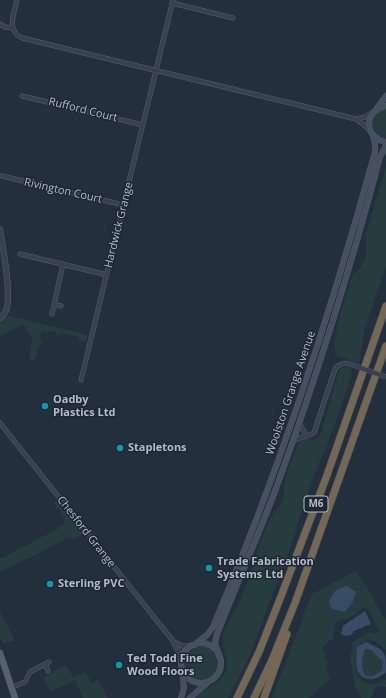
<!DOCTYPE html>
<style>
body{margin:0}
canvas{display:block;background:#242f3e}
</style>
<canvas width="386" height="698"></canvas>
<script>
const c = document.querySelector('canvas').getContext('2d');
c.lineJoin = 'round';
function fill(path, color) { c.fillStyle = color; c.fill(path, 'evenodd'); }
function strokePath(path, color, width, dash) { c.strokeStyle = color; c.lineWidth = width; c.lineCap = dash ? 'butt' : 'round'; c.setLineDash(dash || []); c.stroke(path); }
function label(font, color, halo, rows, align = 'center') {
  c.font = font + ' "Open Sans",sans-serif'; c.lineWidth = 3; c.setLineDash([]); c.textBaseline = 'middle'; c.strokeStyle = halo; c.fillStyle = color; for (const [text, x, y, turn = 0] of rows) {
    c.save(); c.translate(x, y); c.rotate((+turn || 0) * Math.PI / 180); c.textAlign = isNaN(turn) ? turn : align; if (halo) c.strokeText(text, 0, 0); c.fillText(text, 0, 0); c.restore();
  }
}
const green = new Path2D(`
 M 386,108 L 386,138 C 366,136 367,114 386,108 Z
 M 386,166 L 386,266 L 365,328 L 359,363 L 335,355 L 335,342 L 338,322 L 352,277 L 360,268 L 366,258 L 366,234 Z
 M 9,316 L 87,335 L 87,340 L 84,342 L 78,340 L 78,337 L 61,333 L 59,336 L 56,335 L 57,331 L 56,331 L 52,332 L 49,331 L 47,333 L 42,331 L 40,338 L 42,343 L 38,349 L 34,362 L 29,361 L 32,337 L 27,331 L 25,326 L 22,325 L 0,336 L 0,319 Z
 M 345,367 L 350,367 L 352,374 L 333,429 L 310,486 L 290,548 L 250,655 L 228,698 L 196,698 C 204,687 219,686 225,672 C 232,656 218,648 224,631 C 229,619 237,608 242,596 C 253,570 258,541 272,516 C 274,511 280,507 282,501 C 284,495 284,487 285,480 C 288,468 294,455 299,443 L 306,439 L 314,440 L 320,436 L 338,374 L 340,369 Z
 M 58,500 L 60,501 L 62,507 C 64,507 72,516 73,518 L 74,522 L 83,534 L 73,539 L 69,537 L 28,559 L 26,559 L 0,572 L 0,559 L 53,531 L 56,531 L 60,526 L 65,524 L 63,521 L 65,518 L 63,517 L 59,508 L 57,509 L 54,503 Z
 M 356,571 L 373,597 L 372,598 L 386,620 L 386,651 C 356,616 344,677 368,683 C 375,685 381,683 386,679 L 386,687 L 376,687 L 371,698 L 361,698 L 355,687 L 353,677 L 350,656 L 353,649 L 352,644 L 357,639 L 369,632 L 376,634 L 379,631 L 368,609 L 363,608 C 355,614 350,620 340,620 L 335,624 L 333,633 L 334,640 L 330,640 L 322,648 L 328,663 L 325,665 L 330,680 L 308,698 L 272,698 L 312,594 Z
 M 0,612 L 15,640 L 3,644 L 0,637 Z
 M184 663a17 17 0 1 1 34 0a17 17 0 1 1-34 0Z
 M 365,649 L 370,649 L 383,662 L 382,670 L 373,676 L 366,676 C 360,667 362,659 365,649 Z
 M 66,665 L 73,677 L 85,672 L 92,683 L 98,680 L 108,698 L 83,698 L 75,680 L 51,692 L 43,678 Z`);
const water = new Path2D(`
 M 347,586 L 356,592 L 352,603 L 345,612 L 332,609 L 329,602 C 333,591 337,589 347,586 Z
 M 365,611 L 371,624 L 354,631 L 351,635 L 346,636 L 341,634 L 343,626 Z
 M 366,642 C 385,651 386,650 386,672 C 378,680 362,684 357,669 C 355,663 357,654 357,647 ZM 365,649 L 370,649 L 383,662 L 382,670 L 373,676 L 366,676 C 360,668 362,658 365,649 Z`);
const minor = new Path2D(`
 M 17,0 C 14,14 6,30 22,38 L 356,119 L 369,129
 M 172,3 L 233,18
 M 0,24 L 5,27 L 12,28
 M 22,96 L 143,125
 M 356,119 L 365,117 L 374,111
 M 2,176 L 123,205
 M 20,254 L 107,275
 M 54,305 L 61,306
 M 52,314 L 63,264
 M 81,380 L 173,0
 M 0,423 L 173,641 L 178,651 L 181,661
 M 299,423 L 306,435
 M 293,441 C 301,436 308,437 314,433 L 335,369 C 339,364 344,362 350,364
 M 174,642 L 182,646 L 191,646
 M 45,664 L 48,671
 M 12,687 L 25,682 L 30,672 L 49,662`);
const tertiary = new Path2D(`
 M 0,229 C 3,249 11,290 7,308 C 6,312 4,315 0,318`);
const secondary = new Path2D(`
 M 386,106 C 363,111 363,137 386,142
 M 377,108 L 386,96
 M181 663a20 20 0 1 1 40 0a20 20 0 1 1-40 0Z
 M 194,645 L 207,635 L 213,627 C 279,472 331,313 375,152 L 375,144 L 373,135
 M 219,656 L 215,643 L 216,637 C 236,585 259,535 278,483 C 317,376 351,267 380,157 L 386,146
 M 181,698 L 184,688 L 182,671
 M 190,698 L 208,682`);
const primary = new Path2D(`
 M 0,653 L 15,698`);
const motorway = new Path2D(`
 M 237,698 L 259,652 L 280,599 L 326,478 L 386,306
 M 254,698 L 272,660 L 295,603 L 386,346
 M 264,698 L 287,634`);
const minorBridge = new Path2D(`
 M 350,364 L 386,377`);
const markers = [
 [45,406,4,"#0f9aa8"],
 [120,448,4,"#0f9aa8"],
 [209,568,4,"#0f9aa8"],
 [50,584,4,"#0f9aa8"],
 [119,665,4,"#0f9aa8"]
];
const shields = [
 [316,504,24]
];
const shieldNames = [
 ["M6",316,504]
];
const streetNames = [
 ["Rufford Court",83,110,14],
 ["Rivington Court",63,191,13],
 ["Hardwick Grange",119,225,-76],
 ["Woolston Grange Avenue",291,393,-71],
 ["Chesford Grange",86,532,52]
];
const poiNames = [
 ["Oadby",53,400],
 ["Plastics Ltd",53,413],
 ["Stapletons",128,448],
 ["Trade Fabrication",217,562],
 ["Systems Ltd",217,575],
 ["Sterling PVC",58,584],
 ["Ted Todd Fine",127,659],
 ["Wood Floors",127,672]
];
fill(green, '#263c3f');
fill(water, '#394c67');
strokePath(minor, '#565f6c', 5);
strokePath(tertiary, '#565f6c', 6);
strokePath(secondary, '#565f6c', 6);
strokePath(primary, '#414a57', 7);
strokePath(motorway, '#434c59', 8);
strokePath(minor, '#38414e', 4);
strokePath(tertiary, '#38414e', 5);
strokePath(secondary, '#465061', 5.5);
strokePath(primary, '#56606e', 6);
strokePath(motorway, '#746855', 7);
strokePath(minorBridge, '#565f6c', 5, []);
strokePath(minorBridge, '#38414e', 4);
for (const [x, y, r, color] of markers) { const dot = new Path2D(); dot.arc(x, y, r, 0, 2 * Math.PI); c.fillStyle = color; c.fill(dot); strokePath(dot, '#1d2633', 1.5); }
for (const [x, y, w] of shields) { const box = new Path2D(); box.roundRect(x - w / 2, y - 8, w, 16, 3); c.fillStyle = '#1d2633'; c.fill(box); strokePath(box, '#b4bcc9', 1); }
label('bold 10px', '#b4bcc9', null, shieldNames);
label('11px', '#b4bcc9', '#1d2633', streetNames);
label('bold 11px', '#b4bcc9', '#1d2633', poiNames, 'left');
</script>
